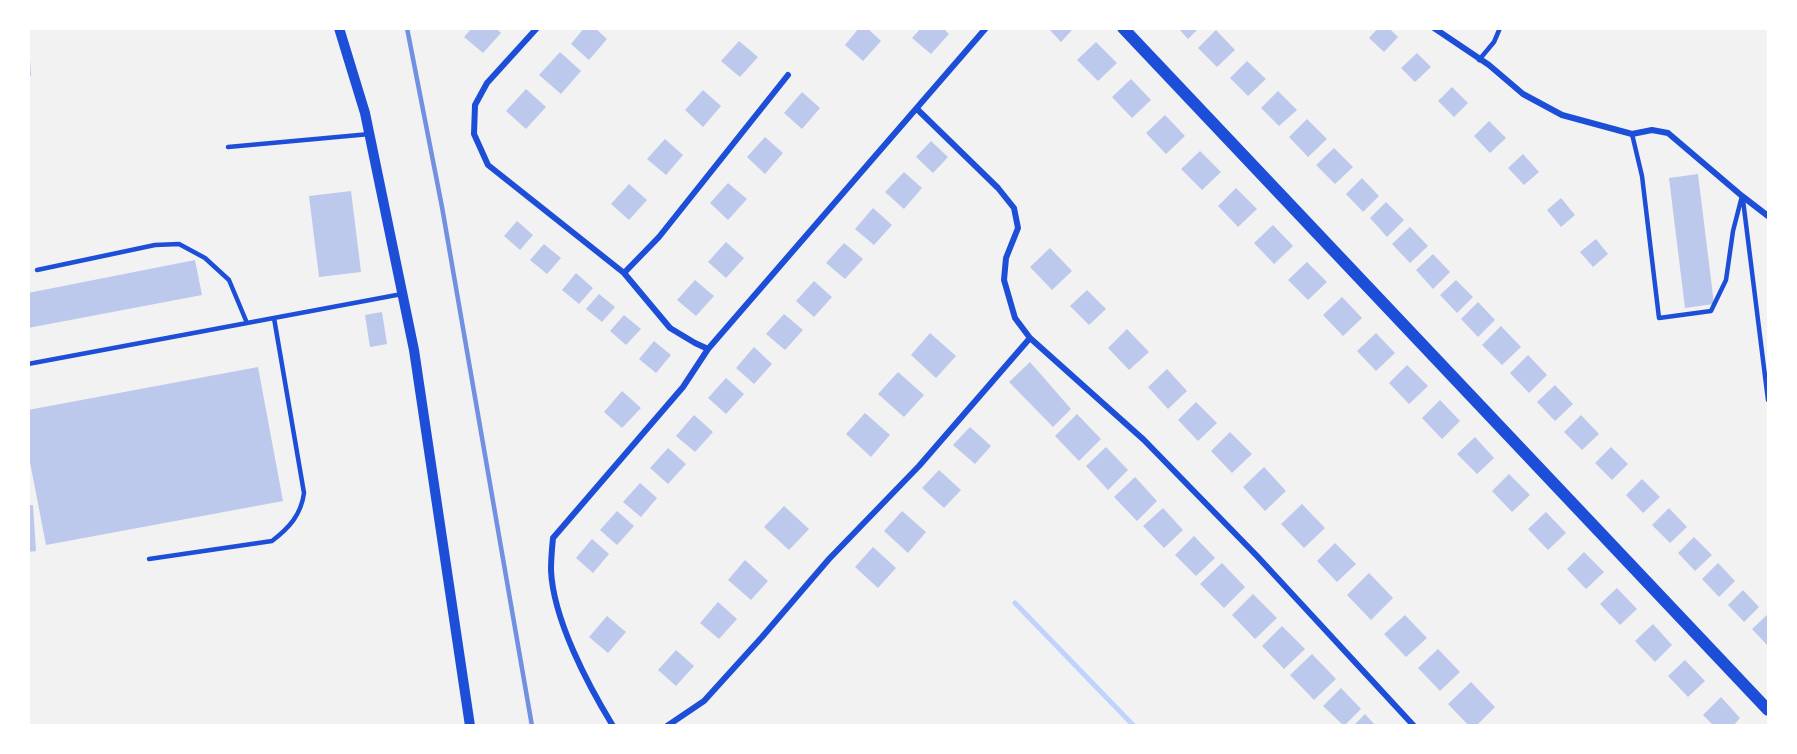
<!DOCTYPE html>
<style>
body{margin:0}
#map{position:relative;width:1797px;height:754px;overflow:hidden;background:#f2f2f2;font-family:Helvetica,sans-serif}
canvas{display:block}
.frame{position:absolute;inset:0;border:30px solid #fff;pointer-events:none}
</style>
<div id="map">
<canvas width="1797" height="754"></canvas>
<div class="frame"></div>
</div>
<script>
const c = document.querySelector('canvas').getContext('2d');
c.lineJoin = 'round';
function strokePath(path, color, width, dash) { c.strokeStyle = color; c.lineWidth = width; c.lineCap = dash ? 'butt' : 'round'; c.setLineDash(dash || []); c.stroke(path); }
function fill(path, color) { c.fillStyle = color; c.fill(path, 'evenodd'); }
const stream = new Path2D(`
 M 1015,603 L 1134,726`);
const building = new Path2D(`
 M 472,28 L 496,28 L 501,33 L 483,53 L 464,37 Z
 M 584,28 L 595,28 L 607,39 L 589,60 L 571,44 Z
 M 859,28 L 867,28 L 881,41 L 863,61 L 845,45 Z
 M 921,28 L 943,28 L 949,34 L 931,54 L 912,38 Z
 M 1048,28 L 1074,28 L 1061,42 Z
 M 1178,28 L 1199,28 L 1188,39 Z
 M 1378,28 L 1389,28 L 1398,37 L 1384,52 L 1369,38 Z
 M 1216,30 L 1235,50 L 1217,67 L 1198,48 Z
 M 739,41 L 758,57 L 740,77 L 721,61 Z
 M 1096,42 L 1117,63 L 1098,81 L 1077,60 Z
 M 560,52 L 581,71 L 561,94 L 539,75 Z
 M 1417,53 L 1431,67 L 1415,82 L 1401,68 Z
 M 28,59 L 30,59 L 31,76 L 28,76 Z
 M 1247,61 L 1266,79 L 1248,96 L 1230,78 Z
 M 1131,79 L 1151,100 L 1132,118 L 1112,97 Z
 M 1452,87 L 1468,103 L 1454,117 L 1438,101 Z
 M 526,89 L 546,107 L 526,129 L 506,111 Z
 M 703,90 L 721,106 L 703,127 L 685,110 Z
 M 1278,91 L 1297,110 L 1279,126 L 1261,108 Z
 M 802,92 L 820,108 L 802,129 L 784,113 Z
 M 1165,115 L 1185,136 L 1166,154 L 1146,133 Z
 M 1307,119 L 1327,139 L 1308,157 L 1289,137 Z
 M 1489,121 L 1506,138 L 1490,153 L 1474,136 Z
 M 765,137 L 783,153 L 765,174 L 747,157 Z
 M 665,139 L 683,155 L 666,175 L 647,159 Z
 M 931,141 L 948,157 L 933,173 L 916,157 Z
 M 1334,148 L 1353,167 L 1335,184 L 1316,165 Z
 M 1200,151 L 1221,172 L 1202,190 L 1181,169 Z
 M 1523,154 L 1539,172 L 1524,185 L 1508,168 Z
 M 904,172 L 922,188 L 904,209 L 885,192 Z
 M 1698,174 L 1714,304 L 1685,308 L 1669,178 Z
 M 1362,178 L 1379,196 L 1363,212 L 1346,194 Z
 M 728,183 L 747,199 L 728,220 L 710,203 Z
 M 629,184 L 647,200 L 629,220 L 611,204 Z
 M 1236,188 L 1257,209 L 1238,227 L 1218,206 Z
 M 351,191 L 361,272 L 319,277 L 309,196 Z
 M 1561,198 L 1575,215 L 1561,227 L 1547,210 Z
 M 1386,202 L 1404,220 L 1387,237 L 1370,218 Z
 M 873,208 L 892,225 L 874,245 L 855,229 Z
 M 517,221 L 533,235 L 520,250 L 504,236 Z
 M 1273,225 L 1293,246 L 1274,264 L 1254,243 Z
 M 1410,227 L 1428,246 L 1410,263 L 1392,244 Z
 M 1596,239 L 1608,254 L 1593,267 L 1580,252 Z
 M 726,242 L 744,258 L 726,278 L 708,262 Z
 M 844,243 L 863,259 L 845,279 L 826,263 Z
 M 544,244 L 561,258 L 547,274 L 530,260 Z
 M 1050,248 L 1072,271 L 1052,290 L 1030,267 Z
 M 1433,254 L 1450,272 L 1433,289 L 1416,270 Z
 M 195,260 L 202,295 L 28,328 L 28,293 Z
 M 1307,262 L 1327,282 L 1308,300 L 1288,280 Z
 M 576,273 L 593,288 L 579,304 L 562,290 Z
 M 695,280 L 714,296 L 696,316 L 677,300 Z
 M 1456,280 L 1473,297 L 1457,313 L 1440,295 Z
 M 814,281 L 832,297 L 814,317 L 796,301 Z
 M 1087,290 L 1106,309 L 1089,325 L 1070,306 Z
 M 599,294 L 615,307 L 602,322 L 586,309 Z
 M 1342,297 L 1362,318 L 1343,336 L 1323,315 Z
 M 1478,302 L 1495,320 L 1478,337 L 1461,319 Z
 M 382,312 L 387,344 L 370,347 L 365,315 Z
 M 784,314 L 803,330 L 785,350 L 766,334 Z
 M 624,315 L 641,329 L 626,345 L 610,331 Z
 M 1501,326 L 1521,347 L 1502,365 L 1482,345 Z
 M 1127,329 L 1149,352 L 1129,370 L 1108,348 Z
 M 930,333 L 956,356 L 936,378 L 911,355 Z
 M 1376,333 L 1395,353 L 1376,371 L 1357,351 Z
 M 654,341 L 671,355 L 656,373 L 639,359 Z
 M 754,347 L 772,364 L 754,384 L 736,368 Z
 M 1528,355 L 1547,375 L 1529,393 L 1510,373 Z
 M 1030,362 L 1071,409 L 1053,427 L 1009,382 Z
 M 1407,365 L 1428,386 L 1409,404 L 1389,383 Z
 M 258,367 L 283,501 L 46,545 L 28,452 L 28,410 Z
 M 1167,369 L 1187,391 L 1168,409 L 1148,387 Z
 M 898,372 L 924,395 L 904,417 L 878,394 Z
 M 726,378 L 744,394 L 726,414 L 708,398 Z
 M 1555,385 L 1573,404 L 1555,421 L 1537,402 Z
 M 622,391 L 641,408 L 622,428 L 604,412 Z
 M 1440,400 L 1460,421 L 1442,439 L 1422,418 Z
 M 1196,402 L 1217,423 L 1198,441 L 1178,420 Z
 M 865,413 L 890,435 L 871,457 L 846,434 Z
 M 1077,414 L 1101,439 L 1079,461 L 1055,436 Z
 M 694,415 L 713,432 L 695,452 L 676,436 Z
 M 1581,415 L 1599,434 L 1582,450 L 1564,432 Z
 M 970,427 L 991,446 L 975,464 L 953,445 Z
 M 1230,432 L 1252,454 L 1232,473 L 1211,451 Z
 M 1475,437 L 1494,458 L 1477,474 L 1457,454 Z
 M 1106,447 L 1128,470 L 1108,490 L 1086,466 Z
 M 1611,447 L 1628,464 L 1612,480 L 1595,463 Z
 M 668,448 L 686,464 L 668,484 L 650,468 Z
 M 1264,467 L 1286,491 L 1265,511 L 1243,487 Z
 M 939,470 L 961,490 L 944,508 L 922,488 Z
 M 1509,474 L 1530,495 L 1512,512 L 1492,491 Z
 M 1135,477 L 1157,501 L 1137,521 L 1114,497 Z
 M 1642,479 L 1660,497 L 1643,513 L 1626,495 Z
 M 640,483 L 657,498 L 641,517 L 623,502 Z
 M 1302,504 L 1325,528 L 1304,548 L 1281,524 Z
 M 28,505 L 33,505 L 36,551 L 28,552 Z
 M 784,506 L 809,529 L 789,550 L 764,527 Z
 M 1163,508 L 1183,530 L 1164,548 L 1143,526 Z
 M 1669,508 L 1687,527 L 1670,543 L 1652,525 Z
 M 617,511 L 634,526 L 617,545 L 600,530 Z
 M 902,511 L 926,532 L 908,553 L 884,531 Z
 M 1546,512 L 1566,533 L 1548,550 L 1528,529 Z
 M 1194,536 L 1215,558 L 1196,576 L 1175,555 Z
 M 1694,537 L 1712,555 L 1695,571 L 1678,553 Z
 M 592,539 L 609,554 L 593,573 L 576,558 Z
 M 1335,543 L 1356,564 L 1337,582 L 1317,561 Z
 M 873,547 L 896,568 L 878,588 L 855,567 Z
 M 1584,552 L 1604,572 L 1586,589 L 1567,569 Z
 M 745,560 L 768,581 L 751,600 L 728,580 Z
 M 1222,563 L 1245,587 L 1224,608 L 1200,584 Z
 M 1718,563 L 1735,581 L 1719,597 L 1702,579 Z
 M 1369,573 L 1393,598 L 1371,620 L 1347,595 Z
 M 1617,588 L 1637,609 L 1620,625 L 1600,604 Z
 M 1743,590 L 1759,607 L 1744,622 L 1728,605 Z
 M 1253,594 L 1277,618 L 1255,639 L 1232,615 Z
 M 718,602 L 737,619 L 719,639 L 700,623 Z
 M 1405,615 L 1427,638 L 1406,657 L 1384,634 Z
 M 1767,615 L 1768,617 L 1768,646 L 1752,629 Z
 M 607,616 L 626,632 L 608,653 L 589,637 Z
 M 1653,624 L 1672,645 L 1655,662 L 1635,641 Z
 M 1282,626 L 1305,649 L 1284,669 L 1262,646 Z
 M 1438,649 L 1460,672 L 1440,691 L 1418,668 Z
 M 676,650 L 694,666 L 676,686 L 658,670 Z
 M 1312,654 L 1336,679 L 1314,700 L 1290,675 Z
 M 1685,660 L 1705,681 L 1688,697 L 1668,676 Z
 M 1471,682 L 1495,707 L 1476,726 L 1469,726 L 1448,704 Z
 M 1341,688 L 1361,709 L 1344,726 L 1323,706 Z
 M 1721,697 L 1740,718 L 1733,726 L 1714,726 L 1703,715 Z
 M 1365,714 L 1376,726 L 1353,726 Z`);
const service = new Path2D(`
 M 1479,60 L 1494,42 L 1500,28
 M 1632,134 L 1642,176 L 1659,318 L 1711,311 L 1726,280 L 1733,231 L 1742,196
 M 228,147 L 370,134
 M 1743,200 L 1768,400
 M 37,270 L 155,245 L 179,244 L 205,258 L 229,280 L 247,323
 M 28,364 L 402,294
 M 149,559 L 272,541 C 289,528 301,515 304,493 L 274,318`);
const minor = new Path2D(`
 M 537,28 L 487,83 L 475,105 L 474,134 L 488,165 L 624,273 L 670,328 L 695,343 L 708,349
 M 1434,28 L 1489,65 L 1523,94 L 1562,115 L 1632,134 L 1652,130 L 1668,133 L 1742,196 L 1768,216
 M 917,109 L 998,188 L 1014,208 L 1018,228 L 1006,258 L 1004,280 L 1015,318 L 1030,338 L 1144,440 L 1257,556 L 1414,726
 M 624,273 L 659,237 L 788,75
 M 613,726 C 588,685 553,619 551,570 C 551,560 552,548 553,538 L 683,387 L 708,349 L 986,28
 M 667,726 L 704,701 L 762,637 L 829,559 L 919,466 L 1030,338`);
const tertiary = new Path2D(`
 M 339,28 L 365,113 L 414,350 L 470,726`);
const secondary = new Path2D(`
 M 1123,28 L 1768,710`);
const rail = new Path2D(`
 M 407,28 L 442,207 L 532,726`);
strokePath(stream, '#bfd3fe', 5);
fill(building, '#bdc9ec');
strokePath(service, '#1d4ed8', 4.5);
strokePath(minor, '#1d4ed8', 6);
strokePath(tertiary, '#1d4ed8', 10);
strokePath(secondary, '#1d4ed8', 12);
strokePath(rail, '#7290e2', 4.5);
</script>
